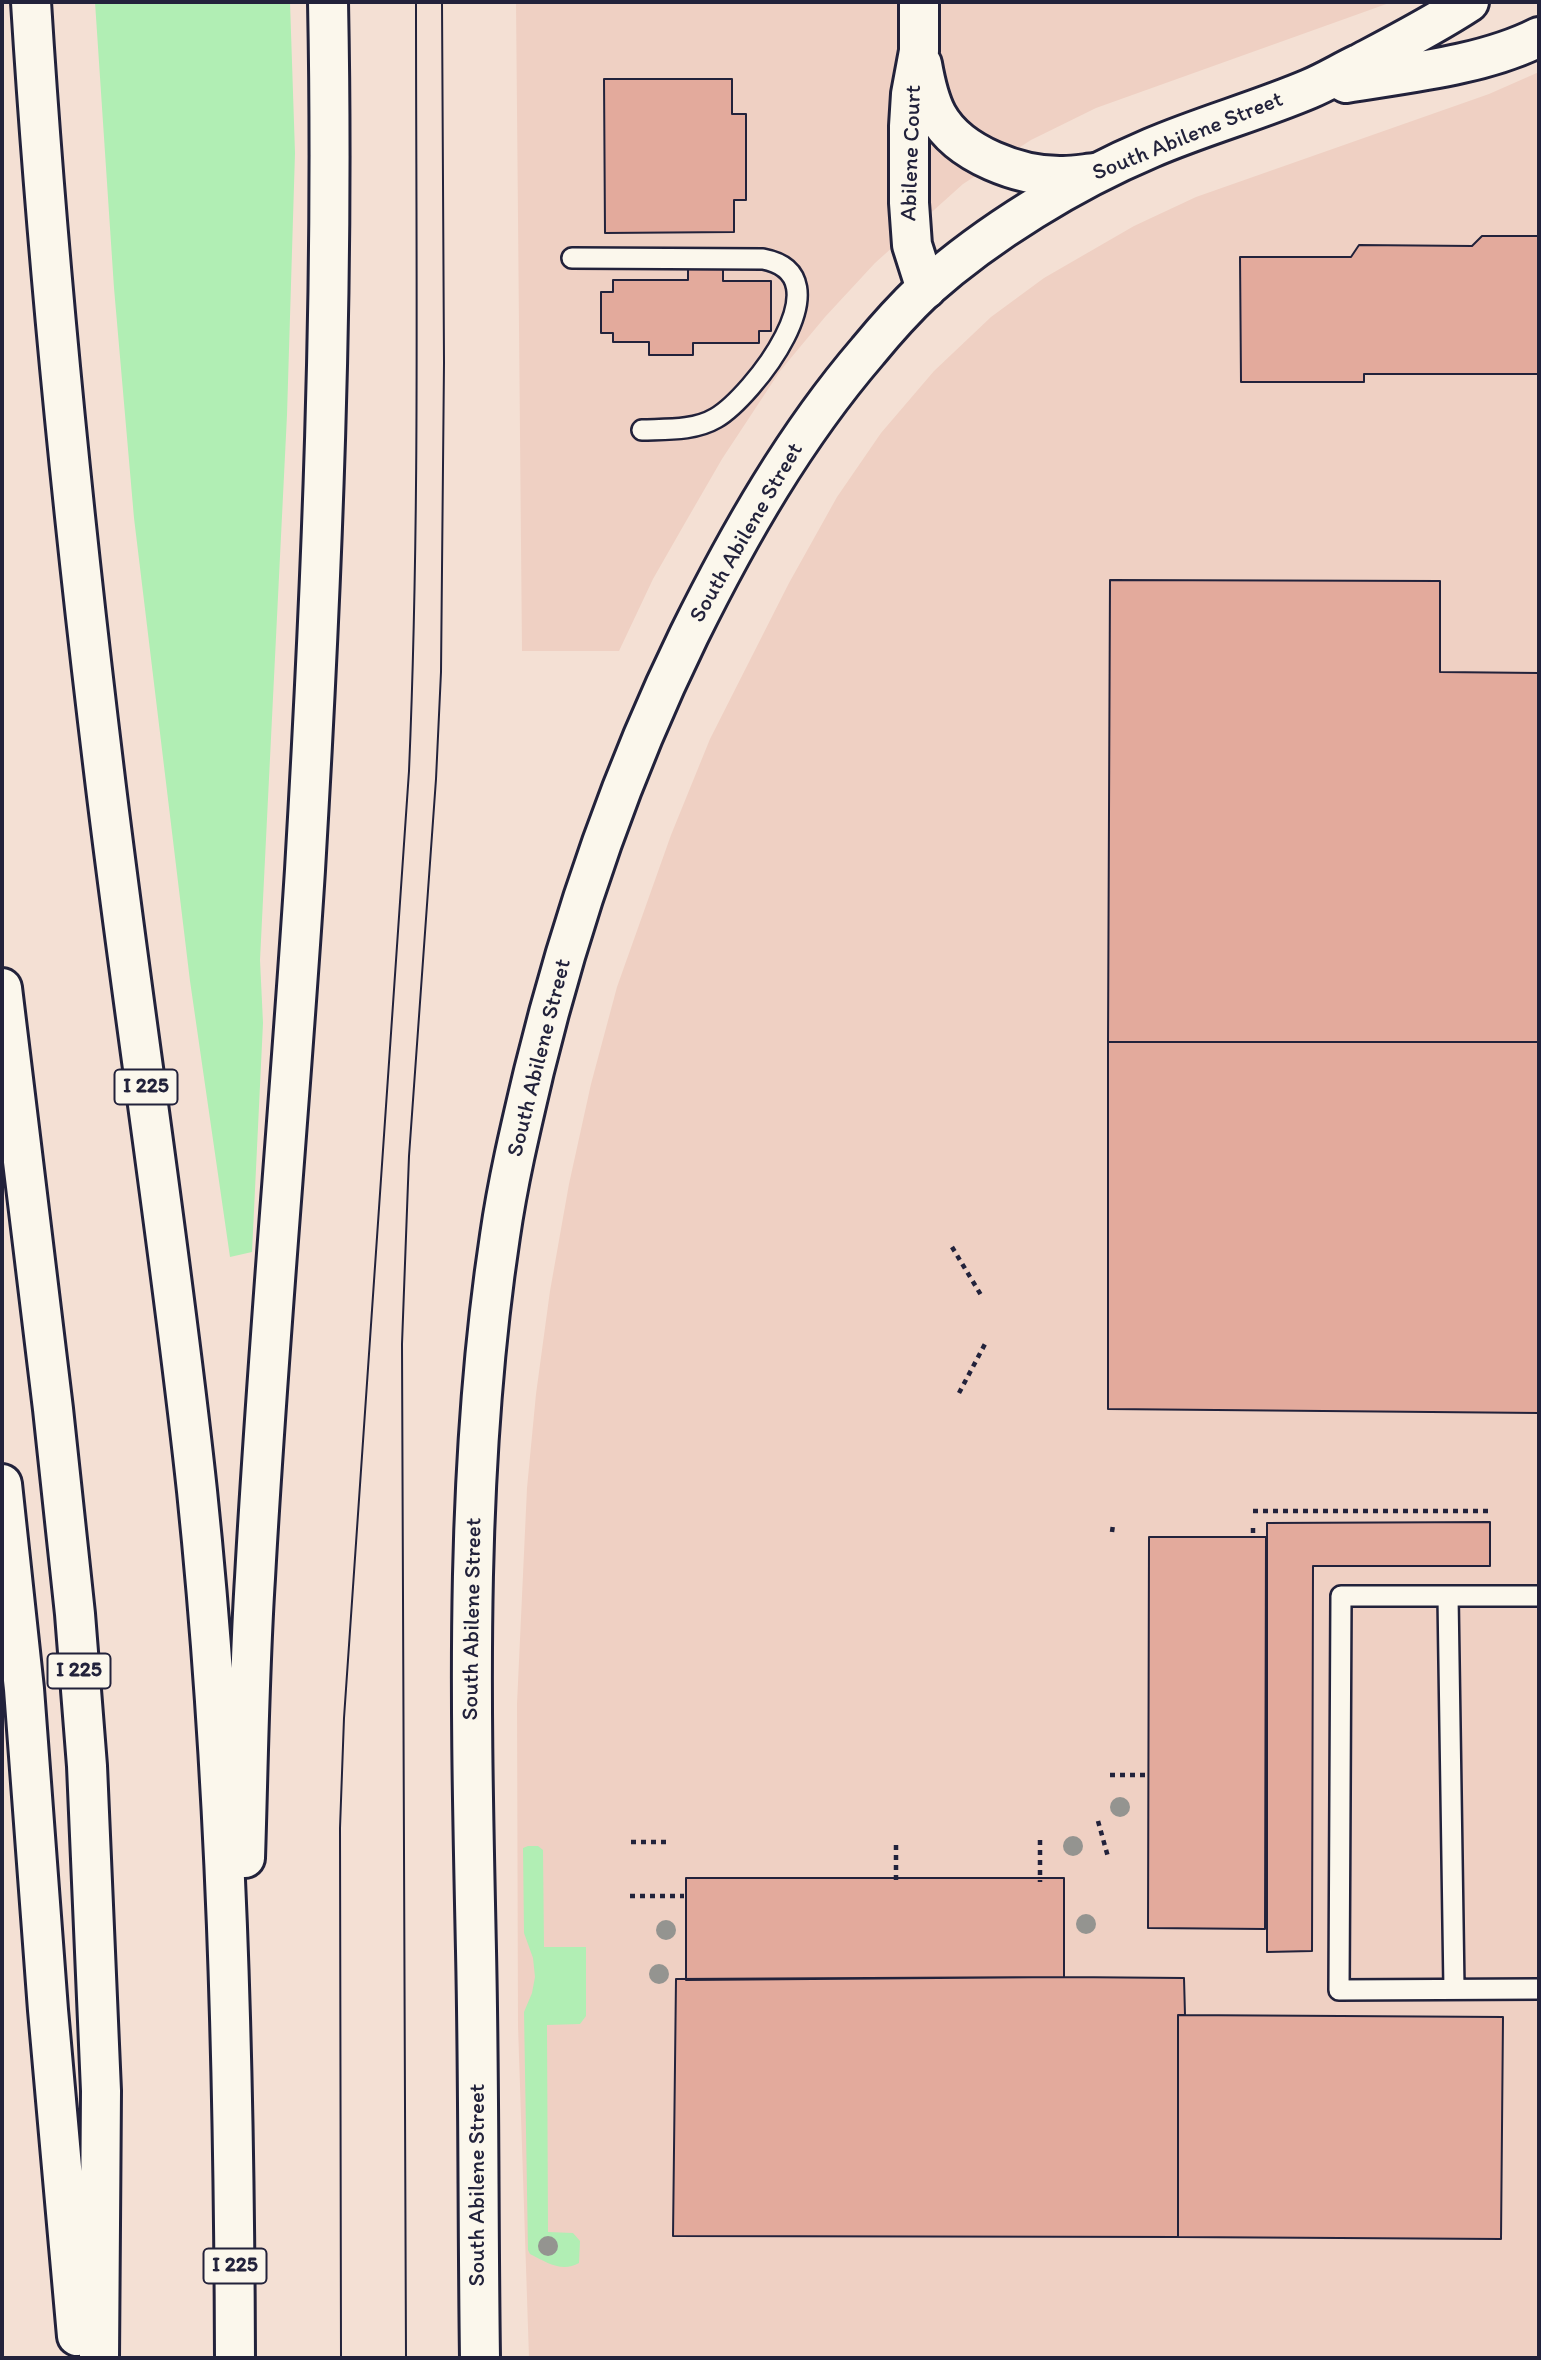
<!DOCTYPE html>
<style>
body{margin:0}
#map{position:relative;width:1541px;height:2360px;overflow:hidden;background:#f4e0d4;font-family:Itim,sans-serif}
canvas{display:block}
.frame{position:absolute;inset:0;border:4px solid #22223b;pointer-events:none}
</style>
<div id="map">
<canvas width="1541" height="2360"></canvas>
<div class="frame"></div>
</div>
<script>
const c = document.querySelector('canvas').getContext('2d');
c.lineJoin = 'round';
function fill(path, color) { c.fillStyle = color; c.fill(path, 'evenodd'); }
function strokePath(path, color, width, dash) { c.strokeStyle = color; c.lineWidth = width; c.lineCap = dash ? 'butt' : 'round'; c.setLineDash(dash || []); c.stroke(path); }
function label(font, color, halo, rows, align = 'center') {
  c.font = font + ' Itim,sans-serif'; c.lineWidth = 6; c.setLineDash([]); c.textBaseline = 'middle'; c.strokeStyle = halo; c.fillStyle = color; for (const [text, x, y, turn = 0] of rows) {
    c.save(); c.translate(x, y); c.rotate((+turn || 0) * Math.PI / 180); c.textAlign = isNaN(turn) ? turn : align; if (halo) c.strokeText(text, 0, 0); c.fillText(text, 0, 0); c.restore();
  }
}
const built = new Path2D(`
 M 516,2 L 1392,2 L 1096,108 L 1031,140 L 963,184 L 875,263 L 825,317 L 780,371 L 722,459 L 685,523 L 653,579 L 619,651 L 522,651 Z
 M 1539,72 L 1539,2358 L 529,2358 L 518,2026 L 517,1704 L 527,1488 L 536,1394 L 550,1291 L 569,1184 L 591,1084 L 617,987 L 671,835 L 710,739 L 789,583 L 837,497 L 881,433 L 934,371 L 991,317 L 1044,278 L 1134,226 L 1196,197 L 1489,94 Z`);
const green = new Path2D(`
 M 95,2 L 290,2 L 295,153 L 287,415 L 260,960 L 263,1023 L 252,1252 L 230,1257 L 190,981 L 134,518 L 114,288 Z
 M 528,1846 L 538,1846 L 543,1850 L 544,1947 L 586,1947 L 586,2016 L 580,2024 L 547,2025 L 548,2232 L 573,2233 L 580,2241 L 579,2263 C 562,2273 546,2262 530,2254 L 528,2250 L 524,2012 L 532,1993 L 535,1977 L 533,1958 L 524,1933 L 523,1848 Z`);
const building = new Path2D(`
 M 604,79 L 732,79 L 732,114 L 746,114 L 746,200 L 734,200 L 734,232 L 605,233 Z
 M 1482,236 L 1539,236 L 1539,374 L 1364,374 L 1364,382 L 1241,382 L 1240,257 L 1351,257 L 1359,245 L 1472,246 Z
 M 688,269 L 723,269 L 723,281 L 771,281 L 771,331 L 759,331 L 759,343 L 693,343 L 693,355 L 649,355 L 649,342 L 613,342 L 613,333 L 601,333 L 601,292 L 613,292 L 613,280 L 688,280 Z
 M 1110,580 L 1440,581 L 1440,672 L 1539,673 L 1539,1042 L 1108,1042 Z
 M 1108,1042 L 1539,1042 L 1539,1413 L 1108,1409 Z
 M 1490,1522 L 1490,1566 L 1313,1566 L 1312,1951 L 1267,1952 L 1267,1523 Z
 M 1149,1537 L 1266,1537 L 1265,1929 L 1148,1928 Z
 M 686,1878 L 1064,1878 L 1064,1977 L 686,1980 Z
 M 1064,1977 L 1184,1978 L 1185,2015 L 1178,2015 L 1178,2237 L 673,2236 L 676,1979 Z
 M 1178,2015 L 1503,2017 L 1501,2239 L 1178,2237 Z`);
const path = new Path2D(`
 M 952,1247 L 981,1295
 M 959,1393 L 985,1344
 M 1253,1511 L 1489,1511
 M 1253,1528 L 1253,1534
 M 1112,1532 L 1113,1525
 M 1110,1775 L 1147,1775
 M 1098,1821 L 1108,1857
 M 1040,1840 L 1040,1882
 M 631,1842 L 671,1842
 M 896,1845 L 896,1882
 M 630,1896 L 684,1896`);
const lane = new Path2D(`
 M 572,258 L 763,259 C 848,275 752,397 716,418 C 694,431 666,429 642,430
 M 1448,1596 L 1454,1989
 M 1539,1596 L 1341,1596 L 1339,1990 L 1539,1989`);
const street = new Path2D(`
 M 919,2 L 919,51 L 911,94 L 909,126 L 909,203 L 912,245 L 926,289
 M 922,64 C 925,81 929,100 937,115 C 959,155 1021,177 1063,176 C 1074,176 1085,174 1096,173`);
const secondary = new Path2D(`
 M 1346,83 C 1407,73 1484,65 1539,37
 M 480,2358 C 478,2222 479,2087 476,1951 C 471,1712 464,1473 500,1236 C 508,1180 521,1126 534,1071 C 571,920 621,774 689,635 C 739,534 795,436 868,351 C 886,329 905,308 925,289 C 989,232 1073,181 1151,148 C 1202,126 1257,111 1309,89 C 1326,82 1342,72 1359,64 C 1397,44 1434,25 1469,2`);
const highway = new Path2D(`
 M 31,2 C 47,259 73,516 104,771 C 133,1012 171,1250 197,1491 C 227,1779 234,2069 235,2358
 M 2,988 L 53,1409 L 75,1614 L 87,1766 L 101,2091 L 99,2358
 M 2,1484 L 24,1689 L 48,2010 L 77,2336
 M 245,1858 C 248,1764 249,1671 255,1578 C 268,1341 290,1106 305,870 C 322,581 334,291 328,2`);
const tram = new Path2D(`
 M 341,2358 L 340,1828 L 344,1718 L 409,771 C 420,514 416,258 416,2
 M 406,2358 L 402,1344 L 409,1156 L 436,779 L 441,672 L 444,363 L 442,2`);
const trees = [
 [1120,1807],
 [1073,1846],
 [1086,1924],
 [666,1930],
 [659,1974],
 [548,2246]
];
const shields = [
 [146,1087,63],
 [79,1671,63],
 [235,2266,63]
];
const shieldNames = [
 ["I 225",146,1087],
 ["I 225",79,1671],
 ["I 225",235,2266]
];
const streetNames = [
 ["South Abilene Street",1188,137,-22],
 ["Abilene Court",912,153,-88],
 ["South Abilene Street",747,533,-60],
 ["South Abilene Street",540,1058,-76],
 ["South Abilene Street",473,1619,-89],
 ["South Abilene Street",478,2185,-90]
];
fill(built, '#efd0c3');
fill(green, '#b1eeb4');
fill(building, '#e3aa9c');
strokePath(building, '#22223b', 2);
strokePath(lane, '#22223b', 24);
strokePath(street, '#22223b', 44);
strokePath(secondary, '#22223b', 44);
strokePath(highway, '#22223b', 44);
strokePath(path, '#22223b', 4.5, [5, 5]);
strokePath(lane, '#fbf7ec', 19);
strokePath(street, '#fbf7ec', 38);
strokePath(secondary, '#fbf7ec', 38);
strokePath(highway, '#fbf7ec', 38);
strokePath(tram, '#22223b', 2);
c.fillStyle = '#949490';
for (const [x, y] of trees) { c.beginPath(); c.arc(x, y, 10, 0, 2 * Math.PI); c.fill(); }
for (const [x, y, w] of shields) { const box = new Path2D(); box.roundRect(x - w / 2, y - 17.5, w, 35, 5); c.fillStyle = '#fbf7ec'; c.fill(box); strokePath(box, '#22223b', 2); }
label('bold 21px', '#22223b', null, shieldNames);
label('23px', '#22223b', '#fbf7ec', streetNames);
</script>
